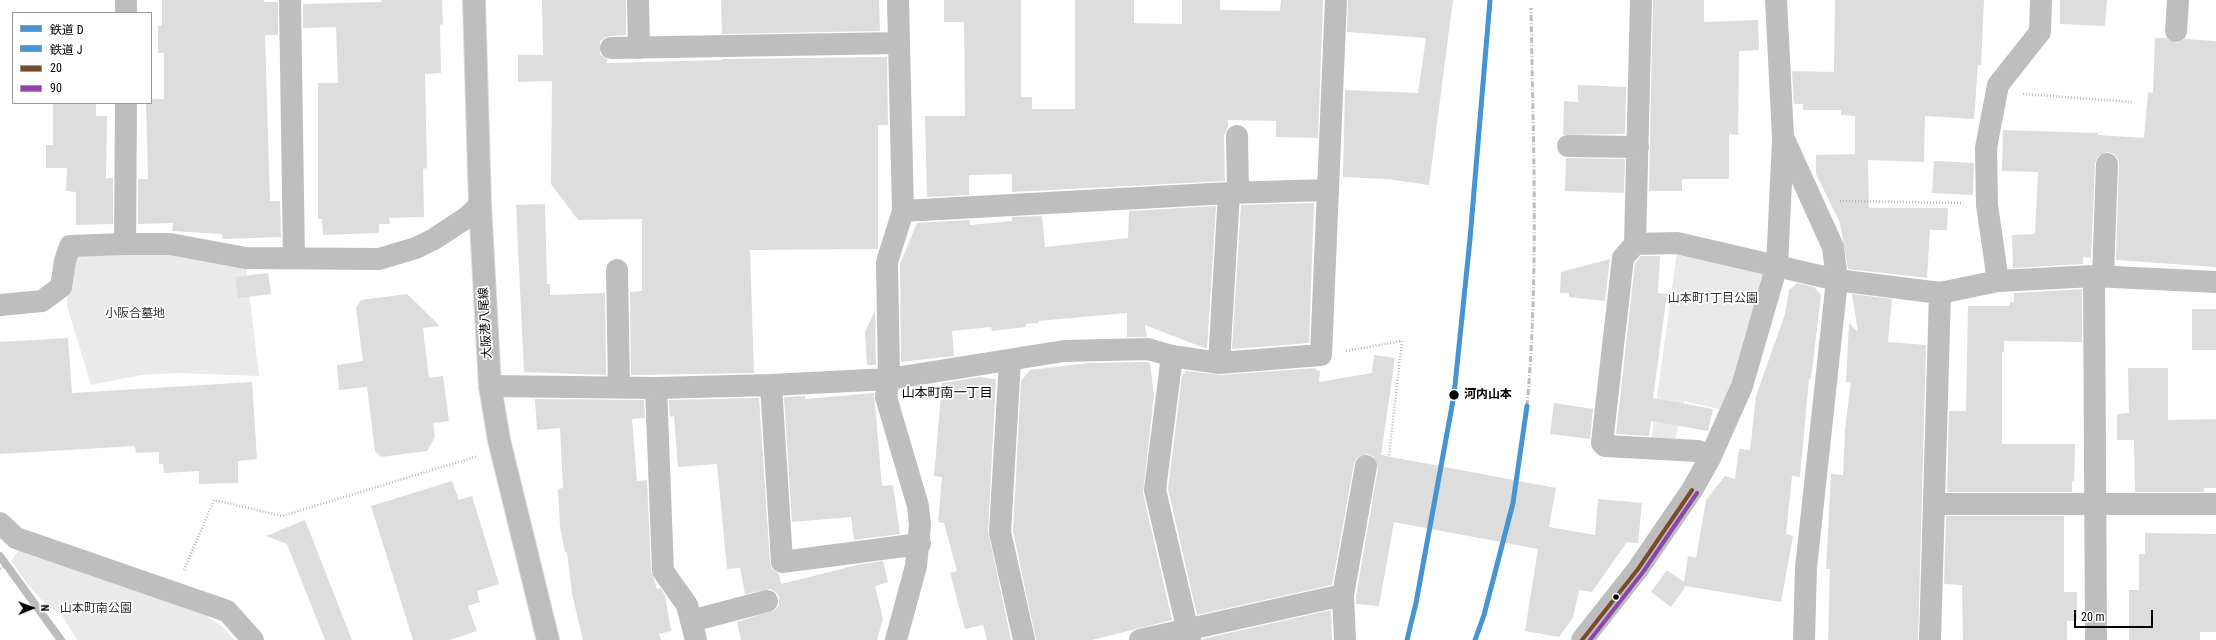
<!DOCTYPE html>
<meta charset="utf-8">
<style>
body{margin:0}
#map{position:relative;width:2216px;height:640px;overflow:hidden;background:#fff;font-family:"Roboto Condensed","Noto Sans JP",sans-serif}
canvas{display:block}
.legend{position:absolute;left:12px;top:12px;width:140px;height:92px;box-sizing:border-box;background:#fff;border:1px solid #999;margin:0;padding:5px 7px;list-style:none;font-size:12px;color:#000}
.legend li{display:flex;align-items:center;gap:8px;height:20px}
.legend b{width:20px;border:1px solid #999}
.north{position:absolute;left:12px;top:588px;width:40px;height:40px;-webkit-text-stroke:3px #fff;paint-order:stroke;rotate:89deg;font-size:11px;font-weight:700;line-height:16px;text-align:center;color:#000}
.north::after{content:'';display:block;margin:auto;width:14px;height:18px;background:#000;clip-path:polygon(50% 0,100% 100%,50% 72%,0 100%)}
.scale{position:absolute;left:2074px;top:610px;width:79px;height:18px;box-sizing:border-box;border:2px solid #000;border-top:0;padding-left:5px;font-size:12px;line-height:14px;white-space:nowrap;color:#000;-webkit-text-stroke:3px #fff;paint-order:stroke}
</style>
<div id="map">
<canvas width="2216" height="640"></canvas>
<ul class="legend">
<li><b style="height:5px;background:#4694d1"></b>鉄道 D</li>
<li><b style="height:5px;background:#4694d1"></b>鉄道 J</li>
<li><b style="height:5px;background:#7a4b2a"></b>20</li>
<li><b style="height:5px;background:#8e44ad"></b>90</li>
</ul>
<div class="north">N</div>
<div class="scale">20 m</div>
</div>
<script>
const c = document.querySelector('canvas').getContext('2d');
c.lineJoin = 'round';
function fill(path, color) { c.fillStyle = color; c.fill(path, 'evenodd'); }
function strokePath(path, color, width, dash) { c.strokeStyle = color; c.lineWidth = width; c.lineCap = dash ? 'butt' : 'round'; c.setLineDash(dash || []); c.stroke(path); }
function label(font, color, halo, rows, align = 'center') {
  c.font = font + ' "Roboto Condensed","Noto Sans JP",sans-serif'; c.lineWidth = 3.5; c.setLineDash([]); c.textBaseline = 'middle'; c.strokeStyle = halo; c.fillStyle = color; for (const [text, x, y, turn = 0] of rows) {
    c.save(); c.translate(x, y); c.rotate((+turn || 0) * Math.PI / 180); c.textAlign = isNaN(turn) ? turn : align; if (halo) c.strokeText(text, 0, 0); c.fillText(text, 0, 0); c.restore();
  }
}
const green = new Path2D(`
 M 1677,251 L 1766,266 L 1723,410 L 1684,401 L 1675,440 L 1651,442 Z
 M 80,253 L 160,253 L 246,266 L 259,376 L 177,373 L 141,375 L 91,385 L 67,306 L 69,270 Z
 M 20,549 L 205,615 L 223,627 L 234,640 L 77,640 L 62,615 L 46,605 L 29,586 L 11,561 Z`);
const stream = new Path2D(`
 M 0,556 L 61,640`);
const building = new Path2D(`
 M 162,0 L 264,0 L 264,2 L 278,2 L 278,35 L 265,35 L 270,201 L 280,201 L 281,237 L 223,239 L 222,234 L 172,231 L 173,223 L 138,224 L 138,179 L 148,179 L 146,103 L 151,103 L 151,99 L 164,99 L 164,53 L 158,53 L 158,26 L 162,26 Z
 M 381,0 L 442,0 L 443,24 L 440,25 L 441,73 L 425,74 L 427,168 L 423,169 L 424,217 L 389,218 L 390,224 L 379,224 L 379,233 L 323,235 L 322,219 L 318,219 L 318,83 L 338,83 L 336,27 L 303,28 L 303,4 L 381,2 Z
 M 542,0 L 626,0 L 626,35 L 610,36 L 604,38 L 600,42 L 600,54 L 608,60 L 606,63 L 722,60 L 722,59 L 887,57 L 888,125 L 878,125 L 878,249 L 750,250 L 754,373 L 631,375 L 630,292 L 642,291 L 642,219 L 578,220 L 551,184 L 552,81 L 518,82 L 518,55 L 543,55 Z
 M 721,0 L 879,0 L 880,31 L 722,34 Z
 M 944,0 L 1021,0 L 1021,97 L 1032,97 L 1032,109 L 1075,109 L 1075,0 L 1134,0 L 1134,23 L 1182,24 L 1182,0 L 1220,0 L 1220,10 L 1280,11 L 1281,0 L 1323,0 L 1318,138 L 1276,137 L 1276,121 L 1228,120 L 1228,127 L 1224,136 L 1225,181 L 1012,192 L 1012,174 L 969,175 L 969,195 L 927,197 L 925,116 L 965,116 L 964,22 L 944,22 Z
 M 1348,0 L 1453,0 L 1429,185 L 1387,179 L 1343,177 L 1345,90 L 1418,93 L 1426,38 L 1347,32 Z
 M 1653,0 L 1704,0 L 1704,22 L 1758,20 L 1759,50 L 1739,51 L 1738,135 L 1729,134 L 1729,179 L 1682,179 L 1682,191 L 1649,191 Z
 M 1835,0 L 1984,0 L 1981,65 L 1978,65 L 1974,119 L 1925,116 L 1924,162 L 1868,160 L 1869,208 L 1948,208 L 1947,230 L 1930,230 L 1927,278 L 1848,269 L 1840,223 L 1816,174 L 1816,155 L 1855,154 L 1855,116 L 1841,115 L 1841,110 L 1803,110 L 1803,104 L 1794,104 L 1792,71 L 1834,72 Z
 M 2060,0 L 2107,0 L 2105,26 L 2060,24 Z
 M 2155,38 L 2166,38 L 2176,43 L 2185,39 L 2216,41 L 2216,267 L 2116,260 L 2119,164 L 2118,159 L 2114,154 L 2107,152 L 2097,157 L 2095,164 L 2091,258 L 2083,257 L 2083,264 L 2013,268 L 2012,235 L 2035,234 L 2038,172 L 2002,171 L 2003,130 L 2098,133 L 2098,135 L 2144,138 L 2148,92 L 2153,93 Z
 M 1578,85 L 1626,87 L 1625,134 L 1563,135 L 1564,101 L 1578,102 Z
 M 53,103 L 96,103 L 96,116 L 107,116 L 106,178 L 113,178 L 113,224 L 76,225 L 76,192 L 66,191 L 67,168 L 46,168 L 46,145 L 53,145 Z
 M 1566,158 L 1625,159 L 1624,193 L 1565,191 Z
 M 1934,161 L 1974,163 L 1973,195 L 1932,193 Z
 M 1314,203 L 1309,343 L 1232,349 L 1241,205 Z
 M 545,204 L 547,284 L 550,284 L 550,295 L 605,293 L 606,375 L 524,372 L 516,205 Z
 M 1216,206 L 1207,349 L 1145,325 L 1147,337 L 1127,337 L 1127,313 L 1038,321 L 1038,323 L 1026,324 L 1026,327 L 992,331 L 991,327 L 952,331 L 954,356 L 901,362 L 900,264 L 917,223 L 970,220 L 970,225 L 1012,221 L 1012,217 L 1042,216 L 1045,247 L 1128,238 L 1129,211 Z
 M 1641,256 L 1660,256 L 1658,293 L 1667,294 L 1653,398 L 1713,409 L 1708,431 L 1651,421 L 1649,436 L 1616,434 L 1635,263 Z
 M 1610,259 L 1605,301 L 1569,297 L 1569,293 L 1560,293 L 1561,272 Z
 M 268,273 L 271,294 L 238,298 L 235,277 Z
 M 1797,283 L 1814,287 L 1821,295 L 1811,379 L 1809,379 L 1800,477 L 1792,476 L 1786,534 L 1793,536 L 1781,602 L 1686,586 L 1671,607 L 1651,592 L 1667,570 L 1684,582 L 1688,556 L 1696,558 L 1706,500 L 1725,476 L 1735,479 L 1739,449 L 1750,450 L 1756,396 L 1785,314 L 1789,290 Z
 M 2082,289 L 2082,342 L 2004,341 L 2004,352 L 2002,352 L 2002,444 L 2075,444 L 2074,481 L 2072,481 L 2072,492 L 1947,492 L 1949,411 L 1966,411 L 1968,306 L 2010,306 L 2010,302 L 2014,302 L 2014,293 Z
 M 407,294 L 440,326 L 423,328 L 429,378 L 443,376 L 449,421 L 433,423 L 435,437 L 427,451 L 381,457 L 375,451 L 367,387 L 339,390 L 337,365 L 363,361 L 356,308 L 361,300 Z
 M 1852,294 L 1892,299 L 1888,342 L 1926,345 L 1918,640 L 1828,640 L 1830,569 L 1826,569 L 1831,474 L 1843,475 L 1845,430 L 1851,382 L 1846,382 L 1849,323 L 1858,332 Z
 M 2192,309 L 2216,309 L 2216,350 L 2192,350 Z
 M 875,311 L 876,365 L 867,365 L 865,332 Z
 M 68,338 L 72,393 L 252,382 L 257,459 L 238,461 L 238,483 L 199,484 L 199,471 L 164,473 L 163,464 L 159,464 L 159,452 L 136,453 L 135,446 L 0,454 L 0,342 Z
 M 1374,355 L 1395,358 L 1381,455 L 1556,488 L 1549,527 L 1595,535 L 1598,499 L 1642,503 L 1638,543 L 1627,542 L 1592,592 L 1579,590 L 1573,618 L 1559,637 L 1525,631 L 1538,549 L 1394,522 L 1379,606 L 1356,604 L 1356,596 L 1378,468 L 1374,457 L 1368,454 L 1357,458 L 1354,464 L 1332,585 L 1197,615 L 1168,489 L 1182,376 L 1186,371 L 1220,375 L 1316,368 L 1316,370 L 1320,371 L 1319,382 L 1372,373 Z
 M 1146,362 L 1150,363 L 1154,395 L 1143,493 L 1172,620 L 1092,640 L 1036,640 L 1013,531 L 1021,381 L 1030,370 L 1089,363 Z
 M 2128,368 L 2168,368 L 2168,420 L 2216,419 L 2216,488 L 2204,488 L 2204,492 L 2135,492 L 2134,440 L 2117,440 L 2117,414 L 2129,413 Z
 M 980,377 L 996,379 L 988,531 L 1011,640 L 987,640 L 983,625 L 965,629 L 950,573 L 957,571 L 944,523 L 938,522 L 942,477 L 934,476 L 942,383 Z
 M 874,393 L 882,486 L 893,485 L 900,534 L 854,540 L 851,517 L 792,522 L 784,397 L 805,396 L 805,399 Z
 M 759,398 L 770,563 L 772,569 L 779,574 L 781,584 L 857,565 L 883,561 L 888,582 L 875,586 L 883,619 L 877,640 L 741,640 L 737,622 L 775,610 L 779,605 L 779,597 L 776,592 L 770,589 L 745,594 L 740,568 L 727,569 L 717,464 L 678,467 L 674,416 L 670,417 L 669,400 Z
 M 535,399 L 644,400 L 645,418 L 632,419 L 637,481 L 647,480 L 651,571 L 657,589 L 660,588 L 665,595 L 671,631 L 659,634 L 661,640 L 583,640 L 572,594 L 567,552 L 565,552 L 560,527 L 558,489 L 563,488 L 560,428 L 537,430 Z
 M 1554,403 L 1593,409 L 1590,439 L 1550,434 Z
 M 452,481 L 459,500 L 472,496 L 499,584 L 477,591 L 480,602 L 468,606 L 477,631 L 449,640 L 413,640 L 371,506 Z
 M 1946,516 L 2064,516 L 2064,592 L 2077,592 L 2077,621 L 2067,621 L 2067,640 L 1963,640 L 1962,585 L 1944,584 Z
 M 305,520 L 352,640 L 325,640 L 287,544 L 266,536 Z
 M 2145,533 L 2216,534 L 2216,632 L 2200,632 L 2200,640 L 2129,640 L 2129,590 L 2139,590 L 2139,554 L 2145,554 Z
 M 1331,610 L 1332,640 L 1202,640 L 1202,639 Z`);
const path = new Path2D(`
 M 2023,94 L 2132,102
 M 1840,201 L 1963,203
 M 1346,351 L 1402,341 L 1389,456
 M 0,569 L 9,563
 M 184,570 L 214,500 L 282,516 L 478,456`);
const minor = new Path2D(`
 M 290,0 L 294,258
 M 638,0 L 639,48
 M 1641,0 L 1635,244 L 1677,243 L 1837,280 L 1940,293 L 1998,281 L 2094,276 L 2216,282
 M 1776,0 L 1783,137 L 1833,247 L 1837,280 L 1806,568 L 1804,640
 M 126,13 L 126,0
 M 2176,31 L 2178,0
 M 611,48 L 899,43
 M 1237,136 L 1238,192
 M 1568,146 L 1638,147
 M 903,211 L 1229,193 L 1327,190
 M 125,244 L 126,103
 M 1635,244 L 1623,258 L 1602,443 L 1605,446 L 1698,451 L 1710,458
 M 617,270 L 619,387
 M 2094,276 L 2096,640
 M 2103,276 L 2107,164
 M 1998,281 L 1987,205 L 1986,148 L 1998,85 L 2040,32 L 2041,0
 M 0,305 L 42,301 L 61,287 L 65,261 L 70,246 L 125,244 L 170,244 L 246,258 L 379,259 L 416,248 L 434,239 L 466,218 L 480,205
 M 1172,356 L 1155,490 L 1190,640
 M 1010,360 L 1000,532 L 1024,640
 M 1219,363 L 1229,193
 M 771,385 L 782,562 L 920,544
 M 490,386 L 656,388 L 771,385 L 889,379 L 1064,351 L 1148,349 L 1172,356 L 1219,363 L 1321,355 L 1336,0
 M 656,388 L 663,571 L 687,605 L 696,640
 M 1935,504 L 2216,504
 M 0,523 L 16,538 L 227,611 L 253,640
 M 691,621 L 767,601
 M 896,640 L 916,566 L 920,525 L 918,506 L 886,397 L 889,379 L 887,262 L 903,211 L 898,0
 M 1140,640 L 1343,595
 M 1345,640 L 1343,595 L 1366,466
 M 1582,640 L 1638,569 L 1692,490 L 1710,458 L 1742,386 L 1777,265 L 1783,141
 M 1930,640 L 1940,293`);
const major = new Path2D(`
 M 474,0 L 480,205 L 490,386 L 499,440 L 548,640`);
const rail = new Path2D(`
 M 1527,406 C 1539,273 1533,141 1531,8`);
const bus1 = new Path2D(`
 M 1582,640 L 1638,569 L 1692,490`);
const bus2 = new Path2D(`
 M 1590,640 L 1643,572 L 1697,493`);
const rail1 = new Path2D(`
 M 1407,640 L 1416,603 L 1454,395 L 1470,239 L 1490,0`);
const rail2 = new Path2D(`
 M 1475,640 L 1484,615 L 1513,503 L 1527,406`);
const markers = [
 [1454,395,5.5,"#000"],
 [1616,597,3.5,"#000"]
];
const parkNames = [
 ["山本町1丁目公園",1713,299],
 ["小阪合墓地",135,314],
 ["山本町南公園",96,609]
];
const streetNames = [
 ["大阪港八尾線",486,323,-93]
];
const stopNames = [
 ["河内山本",1464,395]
];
const neighbourhoodNames = [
 ["山本町南一丁目",947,394]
];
fill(green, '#eaeaea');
strokePath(stream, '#bcbcbc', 8);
fill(building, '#ddd');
strokePath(major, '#dbdbdb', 24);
strokePath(path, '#b8b8b8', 2.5, [1, 2]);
strokePath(minor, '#bebebe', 22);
strokePath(major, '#bdbdbd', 22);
strokePath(rail, '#bdbdbd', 3, [6, 2, 1, 2]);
strokePath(bus1, '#7a4b2a', 4);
strokePath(bus2, '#8e44ad', 4);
strokePath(rail1, '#4694d1', 5);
strokePath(rail2, '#4694d1', 5);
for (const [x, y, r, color] of markers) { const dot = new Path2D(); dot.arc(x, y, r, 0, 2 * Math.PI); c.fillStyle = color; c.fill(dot); strokePath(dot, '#fff', 1.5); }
label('12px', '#303030', '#fff', parkNames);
label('12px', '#000', '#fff', streetNames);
label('bold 12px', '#000', '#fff', stopNames, 'left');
label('13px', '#000', '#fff', neighbourhoodNames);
</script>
